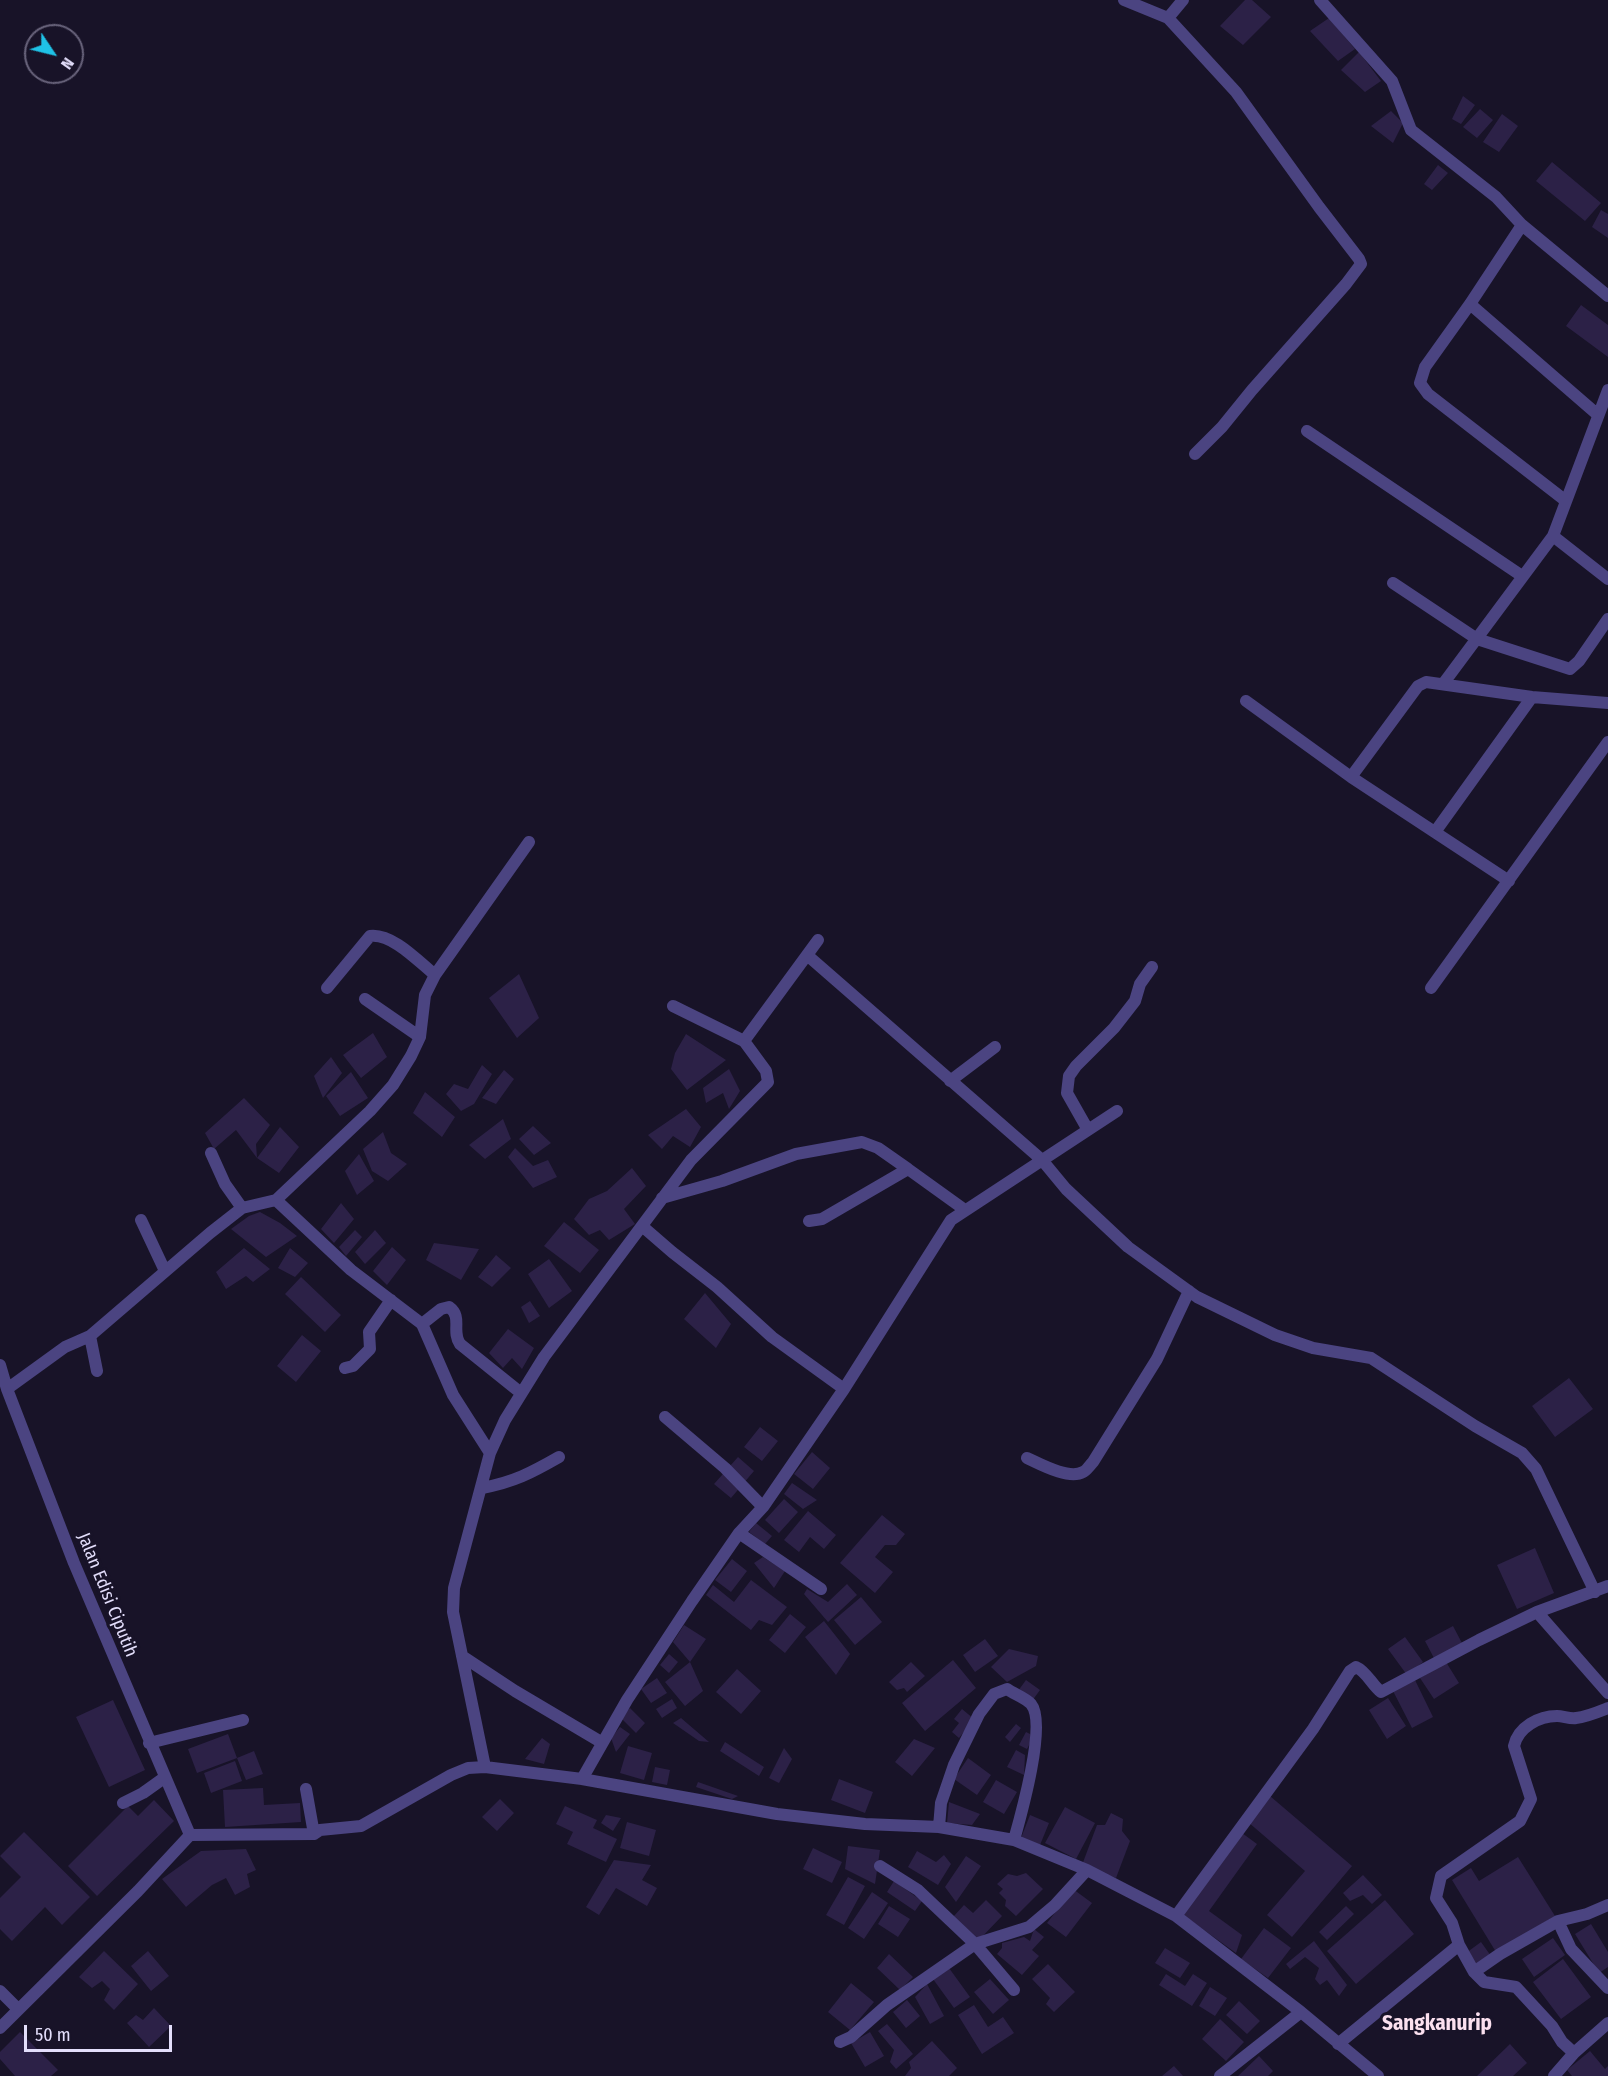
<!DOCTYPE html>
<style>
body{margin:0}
#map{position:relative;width:1608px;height:2076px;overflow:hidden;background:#181328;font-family:"Fira Sans Condensed",sans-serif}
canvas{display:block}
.north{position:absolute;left:24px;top:24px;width:60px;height:60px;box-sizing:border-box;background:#181328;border:2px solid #69647c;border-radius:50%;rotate:125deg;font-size:16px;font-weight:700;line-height:24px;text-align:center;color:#e3defb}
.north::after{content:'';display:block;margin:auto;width:21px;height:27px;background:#1fc2e6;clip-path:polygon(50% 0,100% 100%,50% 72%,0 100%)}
.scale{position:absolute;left:24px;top:2025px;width:148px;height:27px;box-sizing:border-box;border:3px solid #e3defb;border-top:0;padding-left:8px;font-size:18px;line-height:21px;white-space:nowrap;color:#e3defb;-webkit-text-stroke:4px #181328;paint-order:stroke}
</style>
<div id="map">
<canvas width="1608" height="2076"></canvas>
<div class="north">N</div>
<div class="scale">50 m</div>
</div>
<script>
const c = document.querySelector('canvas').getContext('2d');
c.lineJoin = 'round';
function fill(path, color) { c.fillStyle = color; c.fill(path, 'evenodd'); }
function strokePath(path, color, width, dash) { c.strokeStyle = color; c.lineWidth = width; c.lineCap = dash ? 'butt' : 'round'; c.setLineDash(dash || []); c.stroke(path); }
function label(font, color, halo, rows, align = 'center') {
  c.font = font + ' "Fira Sans Condensed",sans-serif'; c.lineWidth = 6; c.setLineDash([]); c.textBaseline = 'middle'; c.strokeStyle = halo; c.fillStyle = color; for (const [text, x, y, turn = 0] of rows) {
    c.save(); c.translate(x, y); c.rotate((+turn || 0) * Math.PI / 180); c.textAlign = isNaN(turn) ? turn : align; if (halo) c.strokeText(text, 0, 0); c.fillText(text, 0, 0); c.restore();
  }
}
const building = new Path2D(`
 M 1245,0 L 1252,0 L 1271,17 L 1243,45 L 1220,26 Z
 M 1329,18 L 1355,49 L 1338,61 L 1310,31 Z
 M 1359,52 L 1381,81 L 1365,92 L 1341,70 Z
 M 1463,96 L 1475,105 L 1461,124 L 1452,119 Z
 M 1480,109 L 1493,120 L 1477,138 L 1463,127 Z
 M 1391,111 L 1403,123 L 1393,143 L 1371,126 Z
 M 1502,114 L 1518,126 L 1499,152 L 1483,142 Z
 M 1552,162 L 1601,203 L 1585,221 L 1536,181 Z
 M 1438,165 L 1448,173 L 1432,190 L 1424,184 Z
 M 1601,210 L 1608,214 L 1608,238 L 1592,227 Z
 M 1581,305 L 1608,325 L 1608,357 L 1566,326 Z
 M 519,974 L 539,1018 L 517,1038 L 489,998 Z
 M 373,1033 L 387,1057 L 361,1078 L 343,1055 Z
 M 686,1034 L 726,1060 L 687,1090 L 671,1069 L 675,1053 Z
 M 331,1057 L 342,1073 L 323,1098 L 314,1076 Z
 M 482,1065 L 492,1074 L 474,1104 L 461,1111 L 446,1094 L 454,1084 L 468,1089 Z
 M 729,1069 L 740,1091 L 729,1109 L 723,1093 L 706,1103 L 703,1088 Z
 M 504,1070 L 514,1079 L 496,1104 L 482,1098 Z
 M 351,1072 L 368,1098 L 340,1116 L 326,1096 Z
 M 425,1092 L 455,1117 L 442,1137 L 413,1113 Z
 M 244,1098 L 270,1125 L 256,1144 L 257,1158 L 236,1130 L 214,1149 L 205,1133 Z
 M 686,1109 L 701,1127 L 690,1147 L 673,1136 L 662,1149 L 648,1135 Z
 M 503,1119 L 511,1139 L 485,1159 L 469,1145 Z
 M 533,1126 L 551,1143 L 534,1155 L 519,1139 Z
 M 280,1127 L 299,1147 L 279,1173 L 257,1158 Z
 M 383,1132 L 391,1153 L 407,1164 L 388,1181 L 372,1171 L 363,1149 Z
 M 515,1148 L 533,1166 L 548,1160 L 557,1177 L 533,1188 L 508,1157 Z
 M 359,1154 L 374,1181 L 357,1195 L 345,1171 Z
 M 632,1168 L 646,1186 L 624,1209 L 635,1224 L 609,1240 L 600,1230 L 589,1235 L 574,1219 L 589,1199 L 607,1191 Z
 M 341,1203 L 354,1219 L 334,1243 L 321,1229 Z
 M 260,1212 L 280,1223 L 297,1236 L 266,1257 L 231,1229 L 249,1216 Z
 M 564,1222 L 599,1250 L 580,1273 L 544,1246 Z
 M 355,1230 L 362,1237 L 346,1256 L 339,1247 Z
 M 375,1230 L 386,1243 L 365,1264 L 355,1252 Z
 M 434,1243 L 479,1249 L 461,1280 L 426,1260 Z
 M 392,1247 L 406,1260 L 387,1285 L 373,1271 Z
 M 244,1248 L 270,1269 L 253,1282 L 246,1276 L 226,1289 L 216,1272 Z
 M 290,1248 L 308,1263 L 295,1277 L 278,1268 Z
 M 496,1255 L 511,1268 L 492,1287 L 478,1277 Z
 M 549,1259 L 572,1291 L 549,1308 L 528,1274 Z
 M 301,1277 L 341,1315 L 325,1332 L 285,1294 Z
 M 705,1293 L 731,1324 L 716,1348 L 684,1319 Z
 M 530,1301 L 540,1316 L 529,1323 L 521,1307 Z
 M 508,1329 L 534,1348 L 522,1369 L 512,1358 L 503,1368 L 489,1353 Z
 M 302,1335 L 321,1351 L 296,1382 L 277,1366 Z
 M 1569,1378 L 1593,1409 L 1555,1437 L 1532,1406 Z
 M 760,1427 L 778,1441 L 762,1461 L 744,1447 Z
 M 812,1452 L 830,1468 L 813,1489 L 794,1474 Z
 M 738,1457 L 754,1471 L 731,1498 L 714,1484 Z
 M 792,1483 L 817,1500 L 803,1509 L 784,1494 Z
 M 784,1499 L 798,1512 L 779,1533 L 765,1520 Z
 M 808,1511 L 836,1535 L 824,1549 L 810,1537 L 799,1552 L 784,1540 Z
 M 882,1515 L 905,1534 L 896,1545 L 885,1545 L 875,1557 L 893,1572 L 875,1593 L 840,1563 Z
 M 756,1523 L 772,1536 L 765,1544 L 749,1532 Z
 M 1535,1548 L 1554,1593 L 1517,1609 L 1497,1565 Z
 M 763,1557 L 785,1571 L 774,1588 L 754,1563 Z
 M 732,1559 L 747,1571 L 731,1592 L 715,1580 Z
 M 751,1580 L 787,1607 L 772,1625 L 759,1620 L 751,1630 L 706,1595 L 713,1585 L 734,1602 Z
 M 847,1584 L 857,1595 L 828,1622 L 804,1594 L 807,1589 L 828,1602 Z
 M 861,1597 L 882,1622 L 855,1645 L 834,1620 Z
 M 790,1614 L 806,1627 L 785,1653 L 769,1640 Z
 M 824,1621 L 850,1654 L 836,1675 L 805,1637 Z
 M 684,1625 L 706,1639 L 690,1662 L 673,1642 Z
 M 1453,1626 L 1463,1645 L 1435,1660 L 1425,1641 Z
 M 1405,1637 L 1423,1662 L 1407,1675 L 1388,1649 Z
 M 985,1639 L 998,1656 L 975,1672 L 963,1655 Z
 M 1009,1649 L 1038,1656 L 1036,1666 L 1007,1682 L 991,1667 Z
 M 669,1654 L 678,1662 L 669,1673 L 660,1665 Z
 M 953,1660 L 976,1688 L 925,1731 L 902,1703 Z
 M 690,1662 L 703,1691 L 685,1706 L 665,1682 Z
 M 911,1662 L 925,1676 L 907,1692 L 904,1688 L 897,1690 L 889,1682 Z
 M 1446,1662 L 1459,1683 L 1434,1699 L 1420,1678 Z
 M 737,1669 L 761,1691 L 741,1714 L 716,1692 Z
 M 657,1678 L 667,1693 L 651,1703 L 641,1689 Z
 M 1026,1680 L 1040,1690 L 1032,1701 L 1018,1691 Z
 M 1415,1680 L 1433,1717 L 1412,1728 L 1393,1691 Z
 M 1388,1698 L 1406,1726 L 1387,1739 L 1369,1710 Z
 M 672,1699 L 677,1708 L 662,1718 L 656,1709 Z
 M 113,1700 L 145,1770 L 109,1787 L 76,1717 Z
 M 630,1708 L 645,1723 L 636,1733 L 620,1717 Z
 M 962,1709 L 974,1719 L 959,1738 L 952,1732 L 959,1723 L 954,1719 Z
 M 681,1718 L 709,1742 L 699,1741 L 673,1723 Z
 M 1016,1724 L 1021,1728 L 1010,1742 L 1005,1737 Z
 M 620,1727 L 630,1734 L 616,1752 L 611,1738 Z
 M 1026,1732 L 1034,1736 L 1027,1749 L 1019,1745 Z
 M 228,1734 L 237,1758 L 197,1773 L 188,1749 Z
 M 542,1738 L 550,1744 L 544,1764 L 525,1759 Z
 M 914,1739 L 935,1748 L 912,1776 L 895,1762 Z
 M 725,1742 L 764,1767 L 759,1776 L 720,1751 Z
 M 628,1746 L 652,1753 L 644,1780 L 620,1773 Z
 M 784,1748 L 792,1759 L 779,1783 L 769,1778 Z
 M 1016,1750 L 1025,1755 L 1024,1775 L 1007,1767 Z
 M 254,1751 L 263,1774 L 246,1780 L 237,1758 Z
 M 968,1758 L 991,1775 L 977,1795 L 954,1779 Z
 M 235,1761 L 242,1781 L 211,1793 L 204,1773 Z
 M 655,1767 L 670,1770 L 667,1785 L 652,1782 Z
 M 839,1779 L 873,1792 L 865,1813 L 831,1800 Z
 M 996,1780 L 1017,1792 L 1004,1814 L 983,1802 Z
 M 698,1782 L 738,1796 L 732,1799 L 696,1787 Z
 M 263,1788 L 264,1805 L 300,1803 L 301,1822 L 225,1827 L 223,1790 Z
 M 1270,1796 L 1352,1866 L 1292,1937 L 1267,1915 L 1305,1871 L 1248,1822 Z
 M 500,1799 L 514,1813 L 497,1831 L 482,1817 Z
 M 154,1800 L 174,1821 L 97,1896 L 68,1866 L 128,1806 L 138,1816 Z
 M 949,1802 L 980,1814 L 972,1825 L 947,1823 Z
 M 565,1806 L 597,1820 L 593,1828 L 617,1839 L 606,1862 L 567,1844 L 573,1832 L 556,1824 Z
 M 1065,1807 L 1095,1823 L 1076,1859 L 1045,1843 Z
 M 1111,1813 L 1123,1819 L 1122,1831 L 1130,1841 L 1116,1878 L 1082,1865 L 1097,1825 L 1105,1825 Z
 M 606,1815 L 621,1818 L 613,1831 L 601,1823 Z
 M 1030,1815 L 1049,1823 L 1040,1845 L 1021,1838 Z
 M 627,1822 L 656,1830 L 649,1856 L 620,1848 Z
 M 24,1832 L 90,1897 L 62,1925 L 45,1907 L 12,1941 L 0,1929 L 0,1898 L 21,1877 L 0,1856 Z
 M 1242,1833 L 1257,1844 L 1209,1911 L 1242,1935 L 1236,1953 L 1183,1915 Z
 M 848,1846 L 880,1850 L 875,1884 L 845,1869 Z
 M 813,1848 L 842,1862 L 832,1883 L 803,1869 Z
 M 246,1849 L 256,1870 L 247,1874 L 250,1887 L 235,1895 L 226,1878 L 212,1885 L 186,1907 L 162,1879 L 201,1851 Z
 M 917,1851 L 936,1862 L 944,1855 L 951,1864 L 938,1885 L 908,1867 Z
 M 966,1856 L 981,1866 L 956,1902 L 945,1887 Z
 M 1518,1857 L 1555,1916 L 1496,1952 L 1452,1880 L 1471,1868 L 1479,1881 Z
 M 614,1860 L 651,1865 L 642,1880 L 657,1888 L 647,1906 L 616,1888 L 599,1915 L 586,1907 Z
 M 1026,1873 L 1043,1889 L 1016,1916 L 1005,1906 L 1006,1900 L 999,1893 L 1003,1889 L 997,1884 L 1008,1874 L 1017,1876 Z
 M 1363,1875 L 1382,1895 L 1372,1904 L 1363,1895 L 1350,1901 L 1343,1893 Z
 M 848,1877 L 865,1886 L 844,1925 L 826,1915 Z
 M 894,1881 L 922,1901 L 915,1911 L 887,1892 Z
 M 1073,1889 L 1092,1903 L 1066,1937 L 1047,1923 Z
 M 872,1892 L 888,1903 L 864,1939 L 848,1928 Z
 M 986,1900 L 1002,1916 L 978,1941 L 953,1917 L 964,1905 L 973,1913 Z
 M 1385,1900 L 1414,1934 L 1356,1984 L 1327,1951 Z
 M 889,1906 L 910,1919 L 898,1937 L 878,1924 Z
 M 1346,1906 L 1354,1914 L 1327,1940 L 1319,1932 Z
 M 1591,1924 L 1608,1952 L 1608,1967 L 1599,1973 L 1575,1934 Z
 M 1264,1928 L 1291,1948 L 1268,1978 L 1241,1959 Z
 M 1034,1929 L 1044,1937 L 1032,1950 L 1039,1956 L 1022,1975 L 997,1954 L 1002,1948 L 1002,1943 L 1024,1937 L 1030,1941 Z
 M 1553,1938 L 1565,1955 L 1534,1977 L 1522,1959 Z
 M 1314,1941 L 1347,1985 L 1339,1996 L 1327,1980 L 1320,1985 L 1315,1979 L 1319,1968 L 1305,1957 L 1290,1969 L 1286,1964 Z
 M 1481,1942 L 1491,1956 L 1477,1967 L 1466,1953 Z
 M 1165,1948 L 1190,1963 L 1180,1978 L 1155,1963 Z
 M 104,1951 L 138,1984 L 114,2010 L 104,2000 L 110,1989 L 102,1981 L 92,1988 L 79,1977 Z
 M 148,1951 L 169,1976 L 151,1991 L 131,1966 Z
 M 889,1954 L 913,1977 L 900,1990 L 877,1968 Z
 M 1563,1959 L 1591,1997 L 1561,2019 L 1533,1982 Z
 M 1048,1964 L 1075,1992 L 1054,2012 L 1046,2004 L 1050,1998 L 1032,1979 Z
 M 949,1968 L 970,1997 L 954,2008 L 933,1979 Z
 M 1166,1974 L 1185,1986 L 1193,1974 L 1207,1983 L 1192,2006 L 1159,1985 Z
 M 990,1979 L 1009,2000 L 993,2014 L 974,1992 Z
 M 851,1983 L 874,2002 L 850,2030 L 828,2012 Z
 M 927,1984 L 944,2016 L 930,2024 L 915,1997 Z
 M 1210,1987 L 1227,1998 L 1215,2016 L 1199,2006 Z
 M 907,2000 L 920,2016 L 906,2028 L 893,2012 Z
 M 1239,2001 L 1260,2021 L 1247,2034 L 1226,2015 Z
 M 974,2005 L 988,2027 L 1003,2017 L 1014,2033 L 982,2054 L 958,2015 Z
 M 154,2008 L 171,2026 L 149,2047 L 127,2023 L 136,2015 L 143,2020 Z
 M 1220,2019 L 1244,2042 L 1226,2061 L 1202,2039 Z
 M 887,2024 L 913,2054 L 896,2069 L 890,2062 L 894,2050 L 878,2031 Z
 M 20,2032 L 58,2070 L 51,2076 L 15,2076 L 0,2059 L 0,2052 Z
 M 870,2032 L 884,2056 L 865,2067 L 851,2043 Z
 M 932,2041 L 957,2068 L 949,2076 L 905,2076 L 911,2068 L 909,2062 Z
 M 1510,2044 L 1527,2063 L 1513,2076 L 1477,2076 Z
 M 1590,2051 L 1605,2069 L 1608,2066 L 1608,2076 L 1572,2076 L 1567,2070 Z
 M 1259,2056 L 1273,2071 L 1268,2076 L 1238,2076 Z
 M 1174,2066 L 1183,2076 L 1162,2076 Z`);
const street = new Path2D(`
 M 1124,0 L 1168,18 L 1236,92 L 1319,207 L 1359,259 L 1361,264 L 1346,284 L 1252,390 L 1222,427 L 1195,454
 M 1320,0 L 1392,81 L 1411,130 L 1496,197 L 1522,225 L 1608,296
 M 1168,18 L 1183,0
 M 1522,225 L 1470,304 L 1425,367 L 1420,383 L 1428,394 L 1566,501
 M 1470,304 L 1598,415
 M 1307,431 L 1522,576
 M 1553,536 L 1608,579
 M 1393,583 L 1477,639 L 1570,669 L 1579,661 L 1608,619
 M 1443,684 L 1553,536 L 1608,390
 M 1246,701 L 1351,777
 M 1435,832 L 1532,697
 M 1509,881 L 1351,777 L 1418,686 L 1426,682 L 1532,697 L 1608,703
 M 807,955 L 1042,1160 L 1066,1189 L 1128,1247 L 1197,1297 L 1275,1335 L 1313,1348 L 1371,1358 L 1475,1426 L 1522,1453 L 1536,1469 L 1595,1592
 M 327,988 L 370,936 C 392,933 418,961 435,975
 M 1431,988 L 1608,742
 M 365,999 L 420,1037
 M 744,1041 L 818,940
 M 950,1081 L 995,1047
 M 1088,1130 L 1067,1093 L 1069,1076 L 1076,1066 L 1114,1028 L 1135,1001 L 1140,984 L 1152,967
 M 211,1153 L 225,1184 L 242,1208
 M 662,1198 L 722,1181 L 796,1154 L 862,1142 L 878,1148 L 908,1169
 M 276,1200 L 370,1111 L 393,1085 L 411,1056 L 420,1037 L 425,995 L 435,975 L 529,842
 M 141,1220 L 165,1271
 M 809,1221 L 822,1219 L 908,1169 L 965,1210
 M 642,1226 L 672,1252 L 717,1287 L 772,1337 L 844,1389
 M 422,1324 L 441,1309 L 449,1307 C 463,1317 451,1331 460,1344 L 521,1393
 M 90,1336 L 97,1371
 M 0,1365 L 7,1389 L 74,1563 L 190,1835
 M 345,1368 L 353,1366 L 370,1349 L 369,1332 L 391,1300
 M 7,1389 L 65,1347 L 90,1336 L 210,1233 L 242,1208 L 276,1200 L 351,1270 L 422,1324 L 453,1395 L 490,1453
 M 665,1417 L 725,1468 L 763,1507
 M 1027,1458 C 1040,1464 1069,1480 1083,1472 C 1086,1471 1090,1465 1093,1462 L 1157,1359 L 1189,1291
 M 482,1488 C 514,1482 531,1473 559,1457
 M 739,1533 L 821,1589
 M 1537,1612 L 1608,1693
 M 462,1656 L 515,1691 L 601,1742
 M 149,1743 L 243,1720
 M 485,1767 L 453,1612 L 454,1588 L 490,1453 L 505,1420 L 544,1357 L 691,1160 L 768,1082 L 766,1071 L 744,1041 L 673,1006
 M 582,1779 L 627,1700 L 692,1601 L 739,1533 L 763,1507 L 844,1389 L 951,1220 L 1117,1111
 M 306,1789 L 314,1834
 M 123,1803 L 143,1793 L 164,1778
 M 939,1827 L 941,1803 L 954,1765 L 979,1714 L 994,1694 L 1007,1689 C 1014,1694 1026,1698 1031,1704 C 1047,1723 1021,1815 1014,1840
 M 880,1866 L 918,1890 L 975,1944 L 1014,1990
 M 1176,1916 L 1313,1729 L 1350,1671 L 1356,1667 C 1366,1671 1372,1685 1381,1692 L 1479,1640 L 1537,1612 L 1608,1586
 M 1558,1921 L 1571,1949 L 1608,1988
 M 1474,1972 L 1500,1954 L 1558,1921 L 1587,1914 L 1608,1905
 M 0,1991 L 18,2009
 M 0,2028 L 138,1891 L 190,1835 L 314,1834 L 320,1830 L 361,1826 L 451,1775 L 468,1768 L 485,1767 L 582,1779 L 777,1814 L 865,1824 L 939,1827 L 1014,1840 L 1087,1870 L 1176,1916 L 1301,2012 L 1378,2076
 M 840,2042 L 851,2037 L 887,2005 L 975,1944 L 1029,1927 L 1055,1905 L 1087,1870
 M 1338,2044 L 1459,1945
 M 1574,2053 L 1562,2042 L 1552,2026 L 1516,1987 L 1484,1982 L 1474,1972 L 1459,1945 L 1452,1923 L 1436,1898 L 1441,1876 L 1520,1821 L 1531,1799 L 1514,1746 C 1518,1727 1539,1716 1557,1716 C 1563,1716 1570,1719 1576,1718 C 1586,1717 1598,1712 1608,1708
 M 1220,2076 L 1301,2012
 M 1554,2076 L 1574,2053 L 1608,2023`);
const streetNames = [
 ["Jalan Edisi Ciputih",107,1595,68]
];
const quarterNames = [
 ["Sangkanurip",1437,2024]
];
fill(building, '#2c2147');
strokePath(street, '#4b4481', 12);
label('18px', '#e3defb', '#181328', streetNames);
label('bold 21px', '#fbe0ef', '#181328', quarterNames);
</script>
